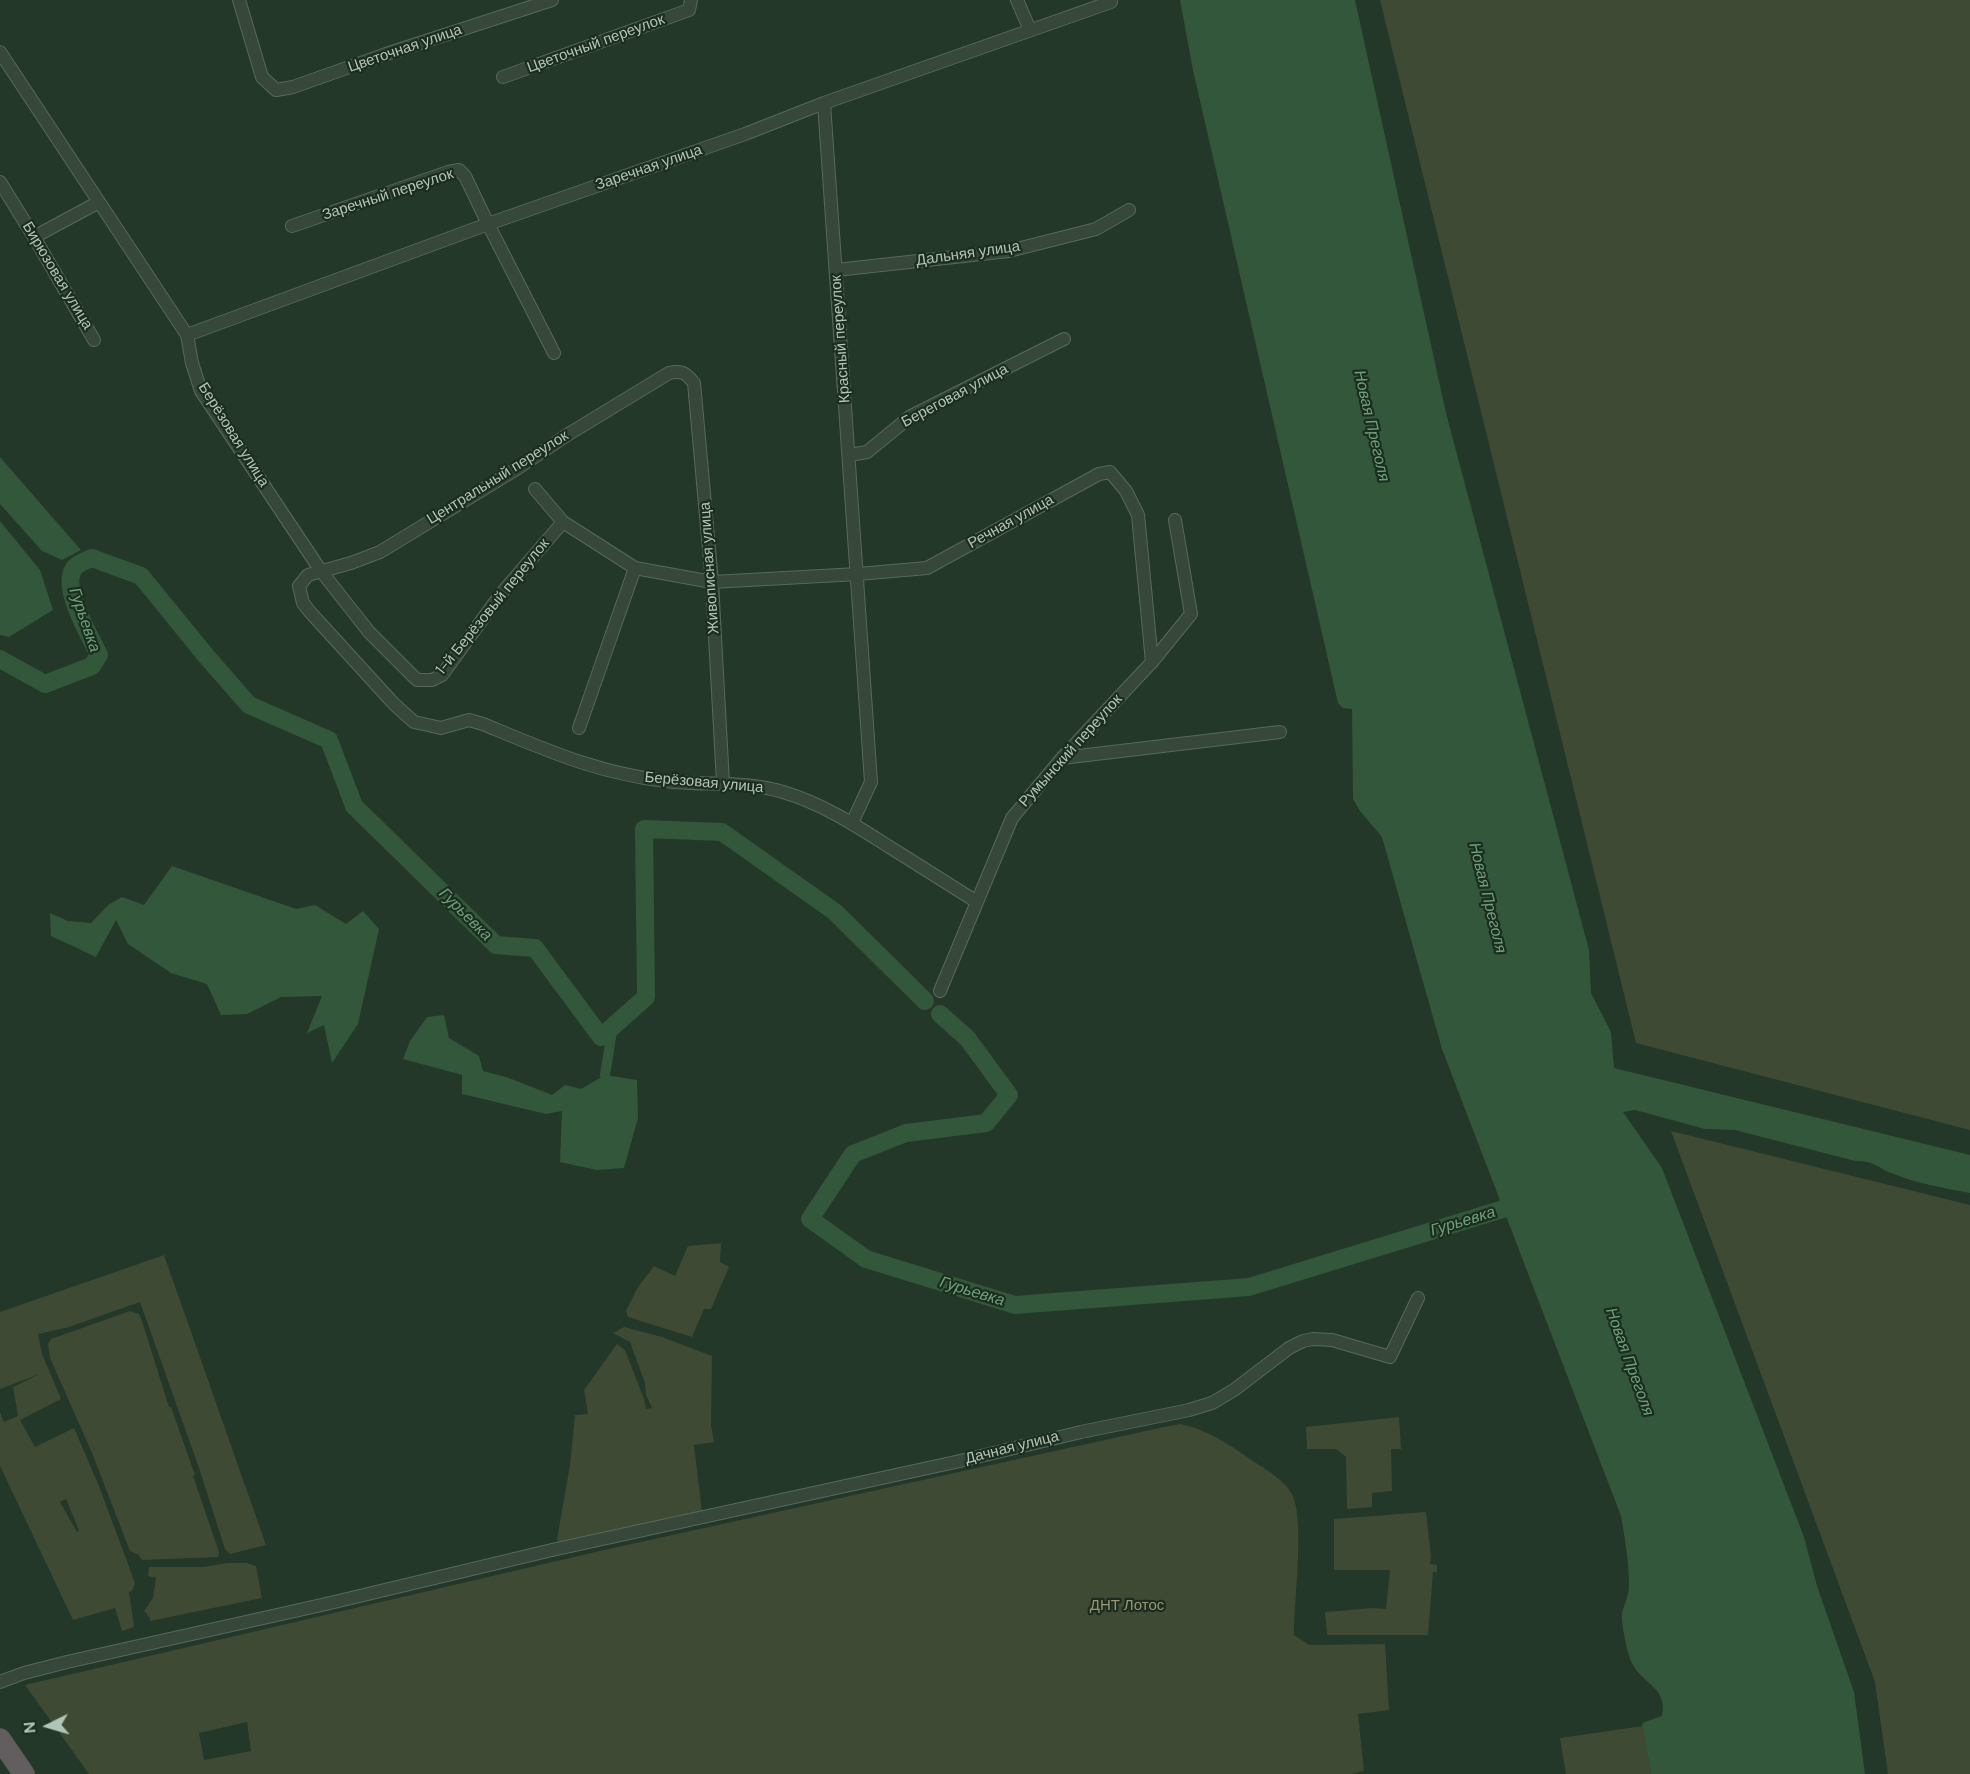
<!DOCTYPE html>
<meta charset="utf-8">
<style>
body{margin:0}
#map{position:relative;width:1970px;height:1774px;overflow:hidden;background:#233828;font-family:"DM Sans",sans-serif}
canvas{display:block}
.north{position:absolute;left:18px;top:1696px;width:60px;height:60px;-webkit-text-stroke:4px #1c2d20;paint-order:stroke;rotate:265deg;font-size:16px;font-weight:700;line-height:24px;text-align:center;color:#b1c5b7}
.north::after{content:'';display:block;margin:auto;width:21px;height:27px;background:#b1c5b7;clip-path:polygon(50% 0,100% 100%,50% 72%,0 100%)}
</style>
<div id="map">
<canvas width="1970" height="1774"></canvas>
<div class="north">N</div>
</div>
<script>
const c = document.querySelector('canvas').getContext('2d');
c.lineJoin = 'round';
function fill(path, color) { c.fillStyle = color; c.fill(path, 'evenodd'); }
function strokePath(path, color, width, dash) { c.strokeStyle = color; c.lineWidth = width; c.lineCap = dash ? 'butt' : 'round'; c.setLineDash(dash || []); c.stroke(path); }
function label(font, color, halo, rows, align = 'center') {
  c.font = font + ' "DM Sans",sans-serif'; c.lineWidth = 4.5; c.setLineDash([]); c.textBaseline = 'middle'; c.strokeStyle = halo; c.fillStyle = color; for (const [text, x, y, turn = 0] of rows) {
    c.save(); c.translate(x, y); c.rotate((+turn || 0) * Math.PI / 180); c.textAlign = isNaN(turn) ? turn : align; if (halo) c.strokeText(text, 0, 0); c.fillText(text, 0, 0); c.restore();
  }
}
const green = new Path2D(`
 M 1380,0 L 1970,0 L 1970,1130 L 1636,1043 Z
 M 1671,1131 L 1970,1205 L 1970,1774 L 1888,1774 L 1875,1682 Z
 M 721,1243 L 720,1262 L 729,1267 L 711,1309 L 704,1309 L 692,1337 L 628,1317 L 626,1311 L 638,1287 L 654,1266 L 675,1276 L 688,1246 Z
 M 164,1255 L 266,1545 L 230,1554 L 225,1549 L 199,1468 L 140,1302 L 69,1327 L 38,1334 L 42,1354 L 61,1399 L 20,1420 L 35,1447 L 74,1428 L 99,1486 L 135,1583 L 132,1591 L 129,1592 L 134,1627 L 122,1631 L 115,1608 L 73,1620 L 0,1466 L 0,1412 L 4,1422 L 18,1416 L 13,1387 L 40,1374 L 0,1389 L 0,1312 ZM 66,1499 L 79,1530 L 77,1532 L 60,1502 Z
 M 130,1311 L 139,1314 L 142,1321 L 169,1407 L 171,1407 L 195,1475 L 193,1476 L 219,1552 L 218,1557 L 142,1560 L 139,1555 L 130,1551 L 92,1453 L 50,1358 L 48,1344 L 51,1339 Z
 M 624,1327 L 662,1337 L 712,1356 L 711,1425 L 714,1442 L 694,1445 L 702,1512 L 559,1544 L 557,1539 L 570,1465 L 575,1415 L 588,1414 L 584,1390 L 617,1344 L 625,1350 L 644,1399 L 646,1409 L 652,1408 L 646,1395 L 645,1383 L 630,1342 L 613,1333 Z
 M 1399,1417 L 1401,1449 L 1391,1449 L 1392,1491 L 1372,1493 L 1372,1507 L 1347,1509 L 1346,1457 L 1336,1449 L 1307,1449 L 1306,1427 Z
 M 1181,1424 C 1207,1430 1228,1443 1250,1459 C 1262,1467 1285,1480 1292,1494 C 1305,1519 1294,1602 1294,1635 L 1309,1645 L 1385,1644 L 1389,1710 L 1358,1714 L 1364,1771 L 1351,1774 L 89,1774 L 25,1685 L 604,1550 L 1164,1427 ZM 247,1722 L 251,1751 L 204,1760 L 199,1733 Z
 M 1426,1512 L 1431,1556 L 1430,1564 L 1437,1565 L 1437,1572 L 1433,1572 L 1428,1635 L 1327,1635 L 1325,1612 L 1372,1608 L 1386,1609 L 1390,1570 L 1334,1570 L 1334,1519 Z
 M 228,1563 L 247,1563 L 256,1566 L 262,1598 L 150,1621 L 150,1618 L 144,1611 L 153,1598 L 156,1578 L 148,1576 L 149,1567 L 203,1567 Z
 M 1643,1726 L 1651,1774 L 1566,1774 L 1560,1738 Z`);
const water = new Path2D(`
 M 1180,0 L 1355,0 L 1446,413 L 1589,950 L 1591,993 L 1611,1032 L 1614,1068 L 1970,1155 L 1970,1193 C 1943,1188 1916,1183 1891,1173 C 1875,1166 1874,1161 1855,1161 L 1735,1130 L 1705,1129 L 1635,1110 L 1623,1112 L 1662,1168 L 1804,1537 L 1817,1586 L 1854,1692 L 1865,1774 L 1651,1774 L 1642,1723 L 1662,1716 C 1668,1687 1643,1685 1632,1663 C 1627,1653 1621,1623 1622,1613 C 1624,1604 1629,1595 1629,1586 C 1629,1562 1625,1539 1621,1516 L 1442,1049 L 1382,837 L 1360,811 L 1353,799 L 1352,709 L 1343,708 L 1338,703 L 1193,70 Z
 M 0,457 L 81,550 L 62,560 L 42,551 L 0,504 Z
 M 0,521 L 40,570 L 53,610 L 9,637 L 0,635 Z
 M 172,866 L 296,909 L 315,905 L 346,924 L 363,911 L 379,929 L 358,1024 L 332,1063 L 324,1025 L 307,1033 L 322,996 L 281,997 L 247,1014 L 221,1015 L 207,984 L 171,973 L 128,944 L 116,920 L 96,957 L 51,936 L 50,913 L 68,921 L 91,923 L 108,905 L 122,897 L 144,905 Z
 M 444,1015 L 449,1038 L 479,1056 L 483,1071 L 509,1078 L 552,1095 L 565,1085 L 581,1089 L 605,1075 L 637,1080 L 638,1118 L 624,1168 L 597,1170 L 560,1162 L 562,1111 L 546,1114 L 462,1094 L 462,1075 L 403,1059 L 410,1041 L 427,1017 Z`);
const canal = new Path2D(`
 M 605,1075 L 613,1025`);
const river = new Path2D(`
 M 0,659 L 45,684 L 92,666 L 99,655 C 90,636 59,585 75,567 C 79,563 87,560 92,558 L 141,576 L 207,657 L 249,705 L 329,740 L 354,806 L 496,945 L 535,948 L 601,1037 L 646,997 L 644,829 L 722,832 L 835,912 L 925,1001
 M 940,1014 L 967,1038 L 1009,1095 L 986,1123 L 906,1133 L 853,1154 L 810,1219 L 866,1259 L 1015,1305 L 1249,1287 L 1526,1202`);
const minor = new Path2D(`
 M 239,0 L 262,77 L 276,90 L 293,87 L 386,54 L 552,0
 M 1017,0 L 1030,30
 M 0,52 L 187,335 L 192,363 L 201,391 L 321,571 L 369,632 L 417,680 L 432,680 L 442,675 L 500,595 L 563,522
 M 503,77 L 689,10 L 691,0
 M 824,103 L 871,782 L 852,823
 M 0,182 L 34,237 L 94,340
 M 292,226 L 448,172 L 459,170 L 465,176 L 488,224 L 554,353
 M 34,237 L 99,202
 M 836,270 L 1009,251 L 1096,229 L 1129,210
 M 187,335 L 488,224 L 745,134 L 824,103 L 1111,2
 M 849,455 L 867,452 L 911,416 L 1064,339
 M 535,489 L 563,522 L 635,568 L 712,582 L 858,574 L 927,568 L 1099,474 L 1110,472 L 1126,491 L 1138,515 L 1152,662
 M 579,728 L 635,568
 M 1062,758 L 1280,732
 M 723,783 L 712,582 L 694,383 C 686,373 682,370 669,373 L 567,435 L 518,468 L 380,552 L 351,563 L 308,575 L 299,586 L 303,603 L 310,612 L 394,704 L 414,722 L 441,728 L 469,720 L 483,724 C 546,750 597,773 665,781 C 704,786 745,780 783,792 C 821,803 855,825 888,846 C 918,865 947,883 977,902
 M 940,991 L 1012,818 L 1062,758 L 1152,662 L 1191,614 L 1175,520
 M 0,1682 L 24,1673 L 67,1662 L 326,1604 L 552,1550 L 960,1461 L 1081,1432 L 1189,1410 L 1212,1403 L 1234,1390 L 1289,1348 L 1303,1341 L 1313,1339 L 1332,1340 L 1390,1357 L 1418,1298`);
const trunk = new Path2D(`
 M 0,1739 L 24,1774`);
const streetNames = [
 ["Цветочный переулок",596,44,-20],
 ["Цветочная улица",405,49,-19],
 ["Заречная улица",649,168,-19],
 ["Заречный переулок",388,195,-18],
 ["Дальняя улица",968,254,-8],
 ["Бирюзовая улица",57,276,59],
 ["Красный переулок",841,339,-94],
 ["Береговая улица",955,396,-28],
 ["Берёзовая улица",233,435,58],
 ["Центральный переулок",498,478,-32],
 ["Речная улица",1011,522,-29],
 ["Живописная улица",710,568,-94],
 ["1-й Берёзовый переулок",493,607,-51],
 ["Румынский переулок",1071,751,-48],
 ["Берёзовая улица",704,783,5],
 ["Дачная улица",1012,1448,-14]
];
const parkNames = [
 ["ДНТ Лотос",1127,1606]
];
const waterNames = [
 ["Новая Преголя",1371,426,77],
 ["Гурьевка",84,620,71],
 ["Новая Преголя",1487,898,76],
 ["Гурьевка",465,915,45],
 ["Гурьевка",1463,1222,-17],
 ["Гурьевка",972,1292,17],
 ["Новая Преголя",1629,1362,70]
];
fill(green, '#3e4a33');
fill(water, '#32573b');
strokePath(canal, '#32573b', 10);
strokePath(river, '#32573b', 18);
strokePath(minor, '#57695c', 14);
strokePath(trunk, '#415346', 22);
strokePath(minor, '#37483b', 12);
strokePath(trunk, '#625e60', 21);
label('15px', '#b1c5b7', '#1c2d20', streetNames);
label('15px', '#999671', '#1c2d20', parkNames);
label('italic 16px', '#6da17a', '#1c2d20', waterNames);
</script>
